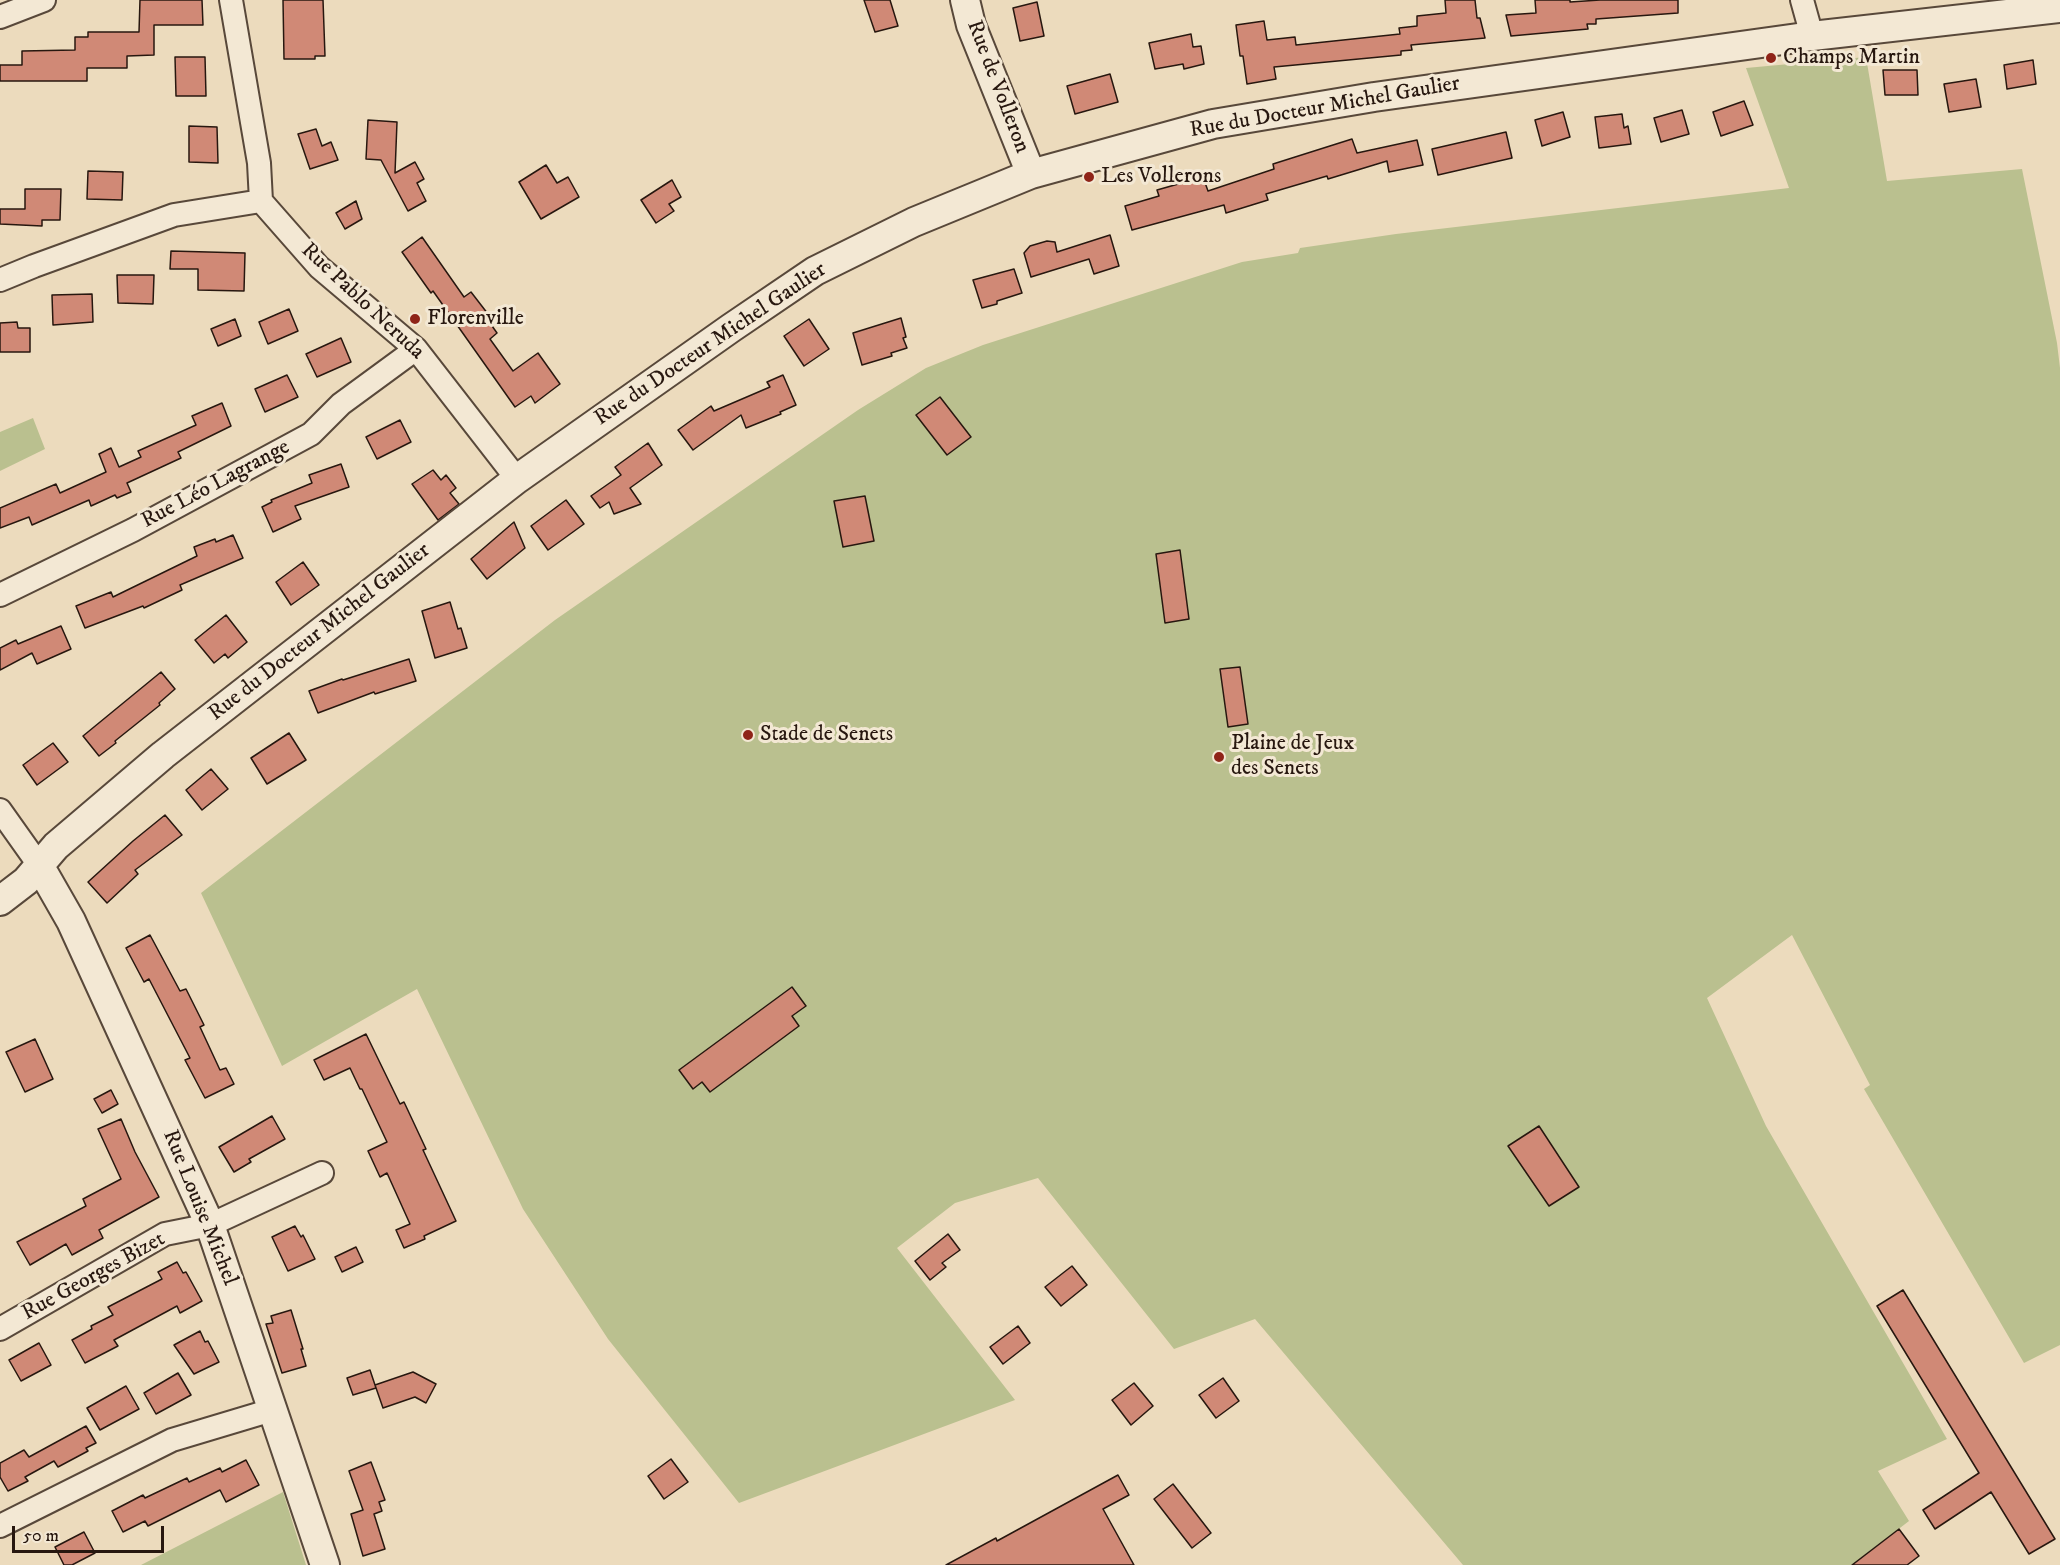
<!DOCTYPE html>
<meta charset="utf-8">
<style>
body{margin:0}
#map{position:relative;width:2060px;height:1565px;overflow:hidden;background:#ecdbbd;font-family:"IM FELL DW Pica",serif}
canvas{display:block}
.scale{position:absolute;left:12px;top:1526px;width:152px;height:27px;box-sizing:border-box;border:3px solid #27170f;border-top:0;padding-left:8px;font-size:18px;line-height:21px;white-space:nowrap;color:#27170f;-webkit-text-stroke:4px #f3e8d4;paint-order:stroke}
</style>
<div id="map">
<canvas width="2060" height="1565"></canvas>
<div class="scale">50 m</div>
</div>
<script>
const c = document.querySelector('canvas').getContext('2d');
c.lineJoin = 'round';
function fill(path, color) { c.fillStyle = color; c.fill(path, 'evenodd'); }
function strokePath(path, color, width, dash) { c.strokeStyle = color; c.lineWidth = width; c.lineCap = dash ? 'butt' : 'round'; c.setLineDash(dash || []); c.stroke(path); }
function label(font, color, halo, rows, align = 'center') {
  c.font = font + ' "IM FELL DW Pica",serif'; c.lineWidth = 6; c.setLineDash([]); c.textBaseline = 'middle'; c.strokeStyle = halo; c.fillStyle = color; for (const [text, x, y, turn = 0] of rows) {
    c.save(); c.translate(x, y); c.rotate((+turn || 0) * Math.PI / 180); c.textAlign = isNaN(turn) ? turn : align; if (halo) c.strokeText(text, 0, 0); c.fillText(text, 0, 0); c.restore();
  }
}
const green = new Path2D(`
 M 1866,57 L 1887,181 L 2022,169 L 2057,343 L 2060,368 L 2060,1345 L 2024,1363 L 1864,1089 L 1870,1085 L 1792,935 L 1707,998 L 1766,1126 L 1947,1439 L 1878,1471 L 1909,1521 L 1852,1565 L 1463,1565 L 1255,1319 L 1174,1349 L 1038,1178 L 955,1203 L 897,1248 L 1015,1400 L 739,1503 L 608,1339 L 523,1209 L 417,989 L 282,1066 L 201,893 L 555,620 L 858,410 L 926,368 L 983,345 L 1242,262 L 1298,253 L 1300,248 L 1396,234 L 1789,188 L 1746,68 Z
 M 33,418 L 45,449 L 0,471 L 0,432 Z
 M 283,1492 L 306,1565 L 141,1565 Z`);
const building = new Path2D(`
 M 140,0 L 202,0 L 203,25 L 154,25 L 154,55 L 127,56 L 127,68 L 87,68 L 87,81 L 0,81 L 0,65 L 22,65 L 22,51 L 75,50 L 75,37 L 88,37 L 88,32 L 139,32 Z
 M 283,0 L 323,0 L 325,56 L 315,56 L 315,59 L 284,59 Z
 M 864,0 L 890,0 L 898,26 L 875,32 Z
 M 1445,0 L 1475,0 L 1477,18 L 1480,18 L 1485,38 L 1411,45 L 1412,50 L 1401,51 L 1401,55 L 1274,67 L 1276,79 L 1247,84 L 1243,56 L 1240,56 L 1236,25 L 1264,21 L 1267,40 L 1295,37 L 1296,45 L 1400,34 L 1399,28 L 1417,26 L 1417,16 L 1446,13 Z
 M 1535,0 L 1570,0 L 1570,2 L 1600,0 L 1678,0 L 1678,13 L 1596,19 L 1596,24 L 1587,24 L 1588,29 L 1511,36 L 1506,15 L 1536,13 Z
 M 1037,2 L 1044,36 L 1020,41 L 1013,8 Z
 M 1191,34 L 1193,47 L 1201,46 L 1204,64 L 1184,69 L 1183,64 L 1155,69 L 1149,43 Z
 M 175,57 L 205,57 L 206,96 L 176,96 Z
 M 2033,60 L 2036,84 L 2007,89 L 2004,65 Z
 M 1883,70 L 1917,70 L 1918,95 L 1885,95 Z
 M 1110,74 L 1118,102 L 1075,114 L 1067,86 Z
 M 1976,79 L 1981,107 L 1949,112 L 1944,84 Z
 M 1744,101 L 1753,125 L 1721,136 L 1713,112 Z
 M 1682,110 L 1689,134 L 1661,142 L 1654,118 Z
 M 1563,112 L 1570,137 L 1542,146 L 1535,120 Z
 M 1622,114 L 1624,128 L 1628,126 L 1631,144 L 1599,148 L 1595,117 Z
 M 368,120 L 397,122 L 395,173 L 415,162 L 424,179 L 417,183 L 426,201 L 408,211 L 381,160 L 366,159 Z
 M 189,126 L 217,127 L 218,163 L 189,162 Z
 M 316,129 L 322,146 L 331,142 L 338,160 L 310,169 L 298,134 Z
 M 1506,132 L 1512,158 L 1438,175 L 1432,149 Z
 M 1352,139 L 1357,153 L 1417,140 L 1423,165 L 1389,172 L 1387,161 L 1328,179 L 1327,176 L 1266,194 L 1268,200 L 1226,213 L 1224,205 L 1132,230 L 1125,206 L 1159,196 L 1157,190 L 1203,177 L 1208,191 L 1274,169 L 1273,164 Z
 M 546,165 L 557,183 L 568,177 L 579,197 L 541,219 L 519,182 Z
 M 88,171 L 123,172 L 122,200 L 87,199 Z
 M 672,180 L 681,197 L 669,204 L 674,211 L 656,223 L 641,200 Z
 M 25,189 L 61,189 L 60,220 L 42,220 L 42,226 L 0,224 L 0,209 L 25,209 Z
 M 356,201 L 362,219 L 345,229 L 336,213 Z
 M 1110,235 L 1119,266 L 1094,274 L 1089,259 L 1031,277 L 1024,253 L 1030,246 L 1047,241 L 1055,242 L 1057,252 Z
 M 422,237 L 464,297 L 471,292 L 488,314 L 485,316 L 497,333 L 490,339 L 513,371 L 538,353 L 560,384 L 535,403 L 531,396 L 515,407 L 433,291 L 431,293 L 402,252 Z
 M 171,251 L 245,253 L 244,291 L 198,290 L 198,269 L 170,269 Z
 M 1014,269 L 1022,293 L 997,301 L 997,304 L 982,308 L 973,280 Z
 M 117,275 L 154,275 L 153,304 L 118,303 Z
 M 92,294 L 93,322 L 53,325 L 52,295 Z
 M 289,309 L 298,331 L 268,344 L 259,322 Z
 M 901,318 L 906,337 L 903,338 L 907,348 L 891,353 L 892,356 L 862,365 L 853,333 Z
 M 235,319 L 241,336 L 218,346 L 211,329 Z
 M 809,319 L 829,349 L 804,366 L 784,336 Z
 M 17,322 L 18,328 L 30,328 L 30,352 L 0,352 L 0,323 Z
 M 341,338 L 351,362 L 317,377 L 306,354 Z
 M 287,375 L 298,397 L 265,412 L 255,389 Z
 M 783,375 L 796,405 L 780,412 L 781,414 L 746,428 L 741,415 L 693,450 L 678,430 L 711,406 L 714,411 L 770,387 L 767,382 Z
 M 940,397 L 971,437 L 947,455 L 916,415 Z
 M 222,403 L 231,426 L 178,452 L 181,458 L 127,483 L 131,492 L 117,498 L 115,495 L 91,506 L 89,500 L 32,525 L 29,517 L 0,528 L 0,508 L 56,484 L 60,493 L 106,472 L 99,454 L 111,448 L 119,467 L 141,457 L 138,451 L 196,425 L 192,416 Z
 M 400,420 L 411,442 L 377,459 L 366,437 Z
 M 648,443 L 662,465 L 630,488 L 641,504 L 614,514 L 609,502 L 600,508 L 591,496 L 621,475 L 615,467 Z
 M 341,464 L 349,487 L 295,506 L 301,519 L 273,532 L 262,507 L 272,502 L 271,500 L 312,483 L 309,475 Z
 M 433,470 L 441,480 L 446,475 L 456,488 L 450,493 L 459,504 L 438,520 L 412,484 Z
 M 865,496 L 874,541 L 843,547 L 834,501 Z
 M 566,500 L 584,524 L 548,550 L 531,526 Z
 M 514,522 L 525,548 L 487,579 L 471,559 Z
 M 233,535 L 243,558 L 180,585 L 182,590 L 144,608 L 143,606 L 85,628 L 76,606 L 111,592 L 113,597 L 197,556 L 194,547 L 215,539 L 216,542 Z
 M 1180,550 L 1189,619 L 1165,623 L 1156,554 Z
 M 303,562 L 319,585 L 291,605 L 276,582 Z
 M 450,602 L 458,629 L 461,628 L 467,648 L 435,658 L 422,611 Z
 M 226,615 L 247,642 L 228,658 L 225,654 L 214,663 L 195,640 Z
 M 61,626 L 71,649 L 37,664 L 32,653 L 0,670 L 0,648 L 16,640 L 18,644 Z
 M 409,659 L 416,681 L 375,694 L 374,692 L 318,713 L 309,691 L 342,679 L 343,680 Z
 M 1240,667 L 1248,724 L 1228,727 L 1220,669 Z
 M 161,672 L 175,689 L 159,703 L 160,705 L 115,741 L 116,743 L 99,756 L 83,736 Z
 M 289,733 L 306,760 L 267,784 L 251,758 Z
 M 53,743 L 68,762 L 37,785 L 23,765 Z
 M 211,769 L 228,789 L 202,810 L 186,790 Z
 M 165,815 L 182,835 L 135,870 L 138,874 L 107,903 L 88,882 L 133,841 Z
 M 150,935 L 180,991 L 186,989 L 204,1025 L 200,1027 L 220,1070 L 226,1068 L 234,1084 L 205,1098 L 185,1060 L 190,1058 L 149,979 L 144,982 L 126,948 Z
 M 792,987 L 806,1006 L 792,1016 L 799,1026 L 710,1092 L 702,1082 L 693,1089 L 679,1070 Z
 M 366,1034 L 400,1104 L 404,1102 L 426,1149 L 423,1150 L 456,1221 L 424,1236 L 425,1239 L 404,1248 L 396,1230 L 410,1224 L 387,1173 L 380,1177 L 368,1151 L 387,1142 L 362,1089 L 360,1089 L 350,1068 L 324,1080 L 314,1060 Z
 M 35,1039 L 53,1079 L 25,1092 L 6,1052 Z
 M 111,1090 L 118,1104 L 102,1113 L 94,1099 Z
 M 272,1116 L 285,1139 L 249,1159 L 251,1162 L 234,1172 L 219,1147 Z
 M 121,1119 L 135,1152 L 159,1197 L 99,1230 L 103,1238 L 72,1255 L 66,1244 L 30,1265 L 17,1242 L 86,1206 L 83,1199 L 121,1179 L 98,1129 Z
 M 1539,1126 L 1579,1187 L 1549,1206 L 1508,1146 Z
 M 295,1226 L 301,1237 L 303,1235 L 315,1259 L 288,1271 L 272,1237 Z
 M 948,1234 L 960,1250 L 942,1263 L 946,1267 L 930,1280 L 915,1261 Z
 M 356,1247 L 363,1262 L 342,1272 L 335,1257 Z
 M 177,1262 L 183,1273 L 186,1272 L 202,1301 L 180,1313 L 177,1306 L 114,1340 L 118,1346 L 85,1363 L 72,1340 L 92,1329 L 91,1326 L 113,1315 L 108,1307 L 162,1279 L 158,1272 Z
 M 1072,1266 L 1087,1285 L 1061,1306 L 1045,1287 Z
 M 1903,1290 L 2055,1539 L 2029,1554 L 1991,1492 L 1935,1529 L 1923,1510 L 1979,1473 L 1877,1306 Z
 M 291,1310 L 303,1349 L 301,1349 L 306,1366 L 282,1373 L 266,1324 L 273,1323 L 271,1316 Z
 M 1018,1326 L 1030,1343 L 1003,1364 L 990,1347 Z
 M 200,1331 L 205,1342 L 208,1341 L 219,1362 L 194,1374 L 174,1345 Z
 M 39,1343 L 51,1365 L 21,1381 L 9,1360 Z
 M 370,1370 L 376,1388 L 353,1395 L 347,1378 Z
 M 413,1372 L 436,1384 L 426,1403 L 415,1397 L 383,1408 L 375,1385 Z
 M 178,1373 L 191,1395 L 156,1414 L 144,1393 Z
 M 1223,1378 L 1239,1401 L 1216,1418 L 1199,1395 Z
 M 1134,1383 L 1153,1406 L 1131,1425 L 1112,1400 Z
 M 126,1386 L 139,1409 L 100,1430 L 87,1408 Z
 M 86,1426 L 96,1443 L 86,1448 L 88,1451 L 58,1467 L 54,1461 L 25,1477 L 28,1481 L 8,1491 L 0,1477 L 0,1463 L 24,1450 L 29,1457 Z
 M 671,1459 L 688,1482 L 664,1499 L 648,1476 Z
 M 246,1460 L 259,1485 L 226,1502 L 220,1490 L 148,1526 L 145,1521 L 123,1532 L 112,1511 L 143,1495 L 145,1498 L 187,1478 L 189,1482 L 220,1468 L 222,1472 Z
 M 371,1462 L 385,1500 L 379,1502 L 382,1511 L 374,1514 L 385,1549 L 363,1556 L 351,1514 L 363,1510 L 349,1471 Z
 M 1118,1475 L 1129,1495 L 1103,1509 L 1134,1565 L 946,1565 L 996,1538 L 997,1541 Z
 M 1173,1484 L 1211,1533 L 1192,1548 L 1154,1499 Z
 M 1899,1529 L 1919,1556 L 1907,1565 L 1852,1565 Z
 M 84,1532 L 95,1553 L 72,1565 L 64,1565 L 55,1547 Z`);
const minor = new Path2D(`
 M 231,0 L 259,163 L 261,201
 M 1802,0 L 1812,36
 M 0,17 L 44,0
 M 261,201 L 319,267 L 416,349 L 517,479
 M 0,280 L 34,266 L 174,215 L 261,201
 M 0,595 L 133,530 L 311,434 L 341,404 L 416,349
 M 0,810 L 39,865
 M 0,1329 L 165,1234 L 210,1225 L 322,1173
 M 0,1526 L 172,1440 L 272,1410`);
const tertiary = new Path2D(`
 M 965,0 L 971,25 L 1031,174
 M 39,865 L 71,921 L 210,1225 L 325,1565
 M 0,901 L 26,881 L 56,846 L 163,755 L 517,479 L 731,328 L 815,271 L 914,222 L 1031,174 L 1213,124 L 1374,97 L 1812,36 L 2060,8`);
const markers = [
 [1771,58,6,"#8f2418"],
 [1089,177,6,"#8f2418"],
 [415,319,6,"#8f2418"],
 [748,735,6,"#8f2418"],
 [1219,757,6,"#8f2418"]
];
const poiNames = [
 ["Champs Martin",1783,58],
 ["Les Vollerons",1101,177],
 ["Florenville",427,319],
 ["Stade de Senets",760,735],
 ["Plaine de Jeux",1231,744],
 ["des Senets",1231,769]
];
const streetNames = [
 ["Rue de Volleron",997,87,69],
 ["Rue du Docteur Michel Gaulier",1325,108,-10],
 ["Rue Pablo Neruda",362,302,43],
 ["Rue du Docteur Michel Gaulier",711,345,-34],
 ["Rue Léo Lagrange",216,485,-28],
 ["Rue du Docteur Michel Gaulier",320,633,-38],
 ["Rue Louise Michel",199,1208,68],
 ["Rue Georges Bizet",94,1277,-29]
];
fill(green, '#bac08f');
fill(building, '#d08976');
strokePath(building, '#27170f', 1.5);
strokePath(minor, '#58483a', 26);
strokePath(tertiary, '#58483a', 32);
strokePath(minor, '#f3e8d4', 22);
strokePath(tertiary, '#f3e8d4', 28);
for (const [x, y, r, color] of markers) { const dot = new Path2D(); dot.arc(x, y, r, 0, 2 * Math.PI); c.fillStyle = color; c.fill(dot); strokePath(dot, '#f3e8d4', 2); }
label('22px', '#27170f', '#f3e8d4', poiNames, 'left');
label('22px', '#27170f', '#f3e8d4', streetNames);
</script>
